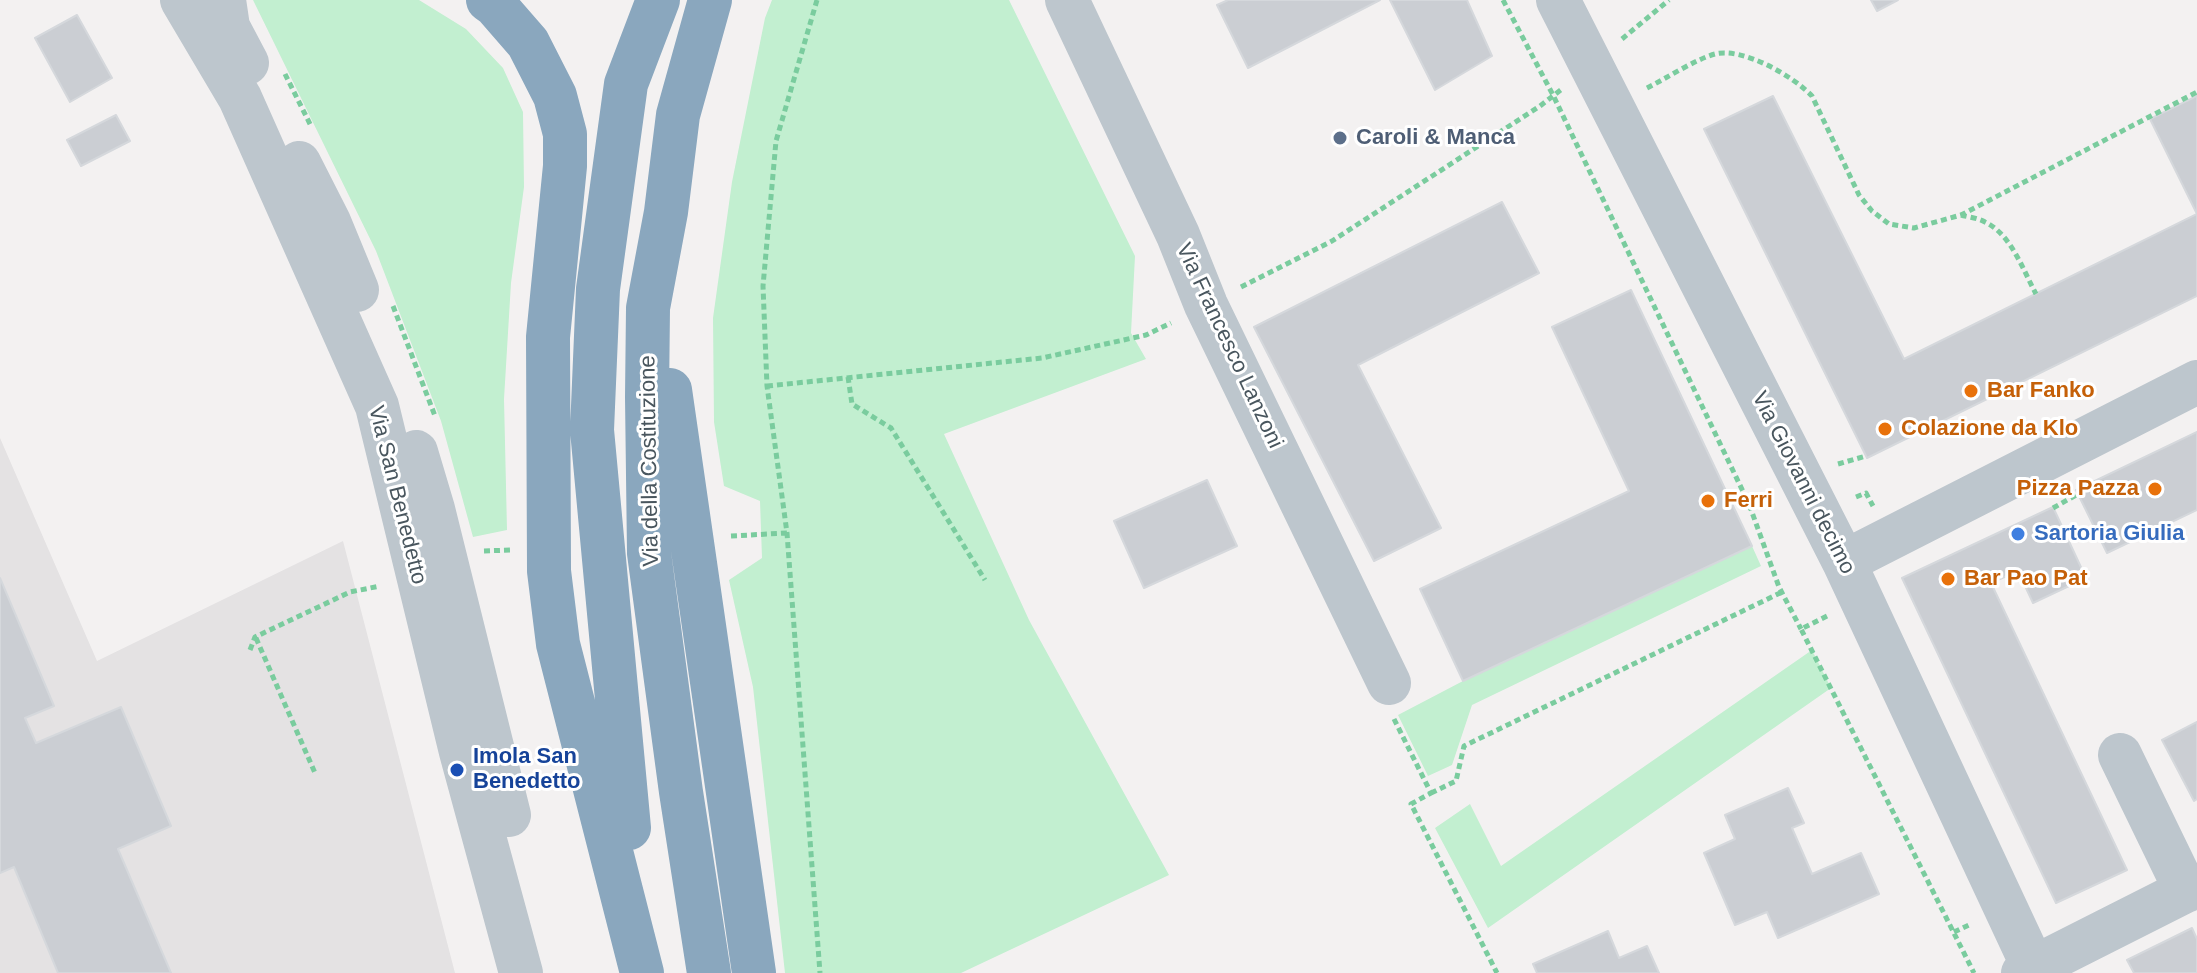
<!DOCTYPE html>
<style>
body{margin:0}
canvas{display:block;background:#f3f1f1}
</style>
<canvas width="2197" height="973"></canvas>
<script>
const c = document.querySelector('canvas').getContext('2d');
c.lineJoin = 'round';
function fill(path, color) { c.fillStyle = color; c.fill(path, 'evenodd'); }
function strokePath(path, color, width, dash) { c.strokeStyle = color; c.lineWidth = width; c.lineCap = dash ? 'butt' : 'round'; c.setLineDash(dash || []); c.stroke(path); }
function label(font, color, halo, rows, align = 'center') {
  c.font = font + ' Arial,sans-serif'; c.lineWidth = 6; c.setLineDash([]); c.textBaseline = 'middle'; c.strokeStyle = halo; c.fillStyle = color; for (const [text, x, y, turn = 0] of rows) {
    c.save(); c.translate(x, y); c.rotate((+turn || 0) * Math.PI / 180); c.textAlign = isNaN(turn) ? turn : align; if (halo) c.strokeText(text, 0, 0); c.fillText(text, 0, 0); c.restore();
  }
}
const education = new Path2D(`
 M 0,438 L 97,661 L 343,541 L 455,973 L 0,973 Z`);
const green = new Path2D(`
 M 253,0 L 419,0 L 466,29 L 503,68 L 523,112 L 524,187 L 511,283 L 504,399 L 507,530 L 473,537 L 441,421 L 376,251 Z
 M 772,0 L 1009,0 L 1135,256 L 1131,333 L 1146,359 L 944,434 L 1029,620 L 1169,875 L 961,973 L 785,973 L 753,687 L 729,580 L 762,558 L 760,501 L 724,486 L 714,422 L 713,318 L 732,182 L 765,18 Z
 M 1752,546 L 1761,566 L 1472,705 L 1452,765 L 1428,776 L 1398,715 L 1463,681 Z
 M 1812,650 L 1831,688 L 1488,928 L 1435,828 L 1470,804 L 1501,866 Z`);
const building = new Path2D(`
 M 1228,0 L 1380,0 L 1248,68 L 1217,5 Z
 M 1390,0 L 1467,0 L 1492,56 L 1435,90 Z
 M 1871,0 L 1898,0 L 1877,11 Z
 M 77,15 L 112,78 L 70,102 L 35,38 Z
 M 1773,96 L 1904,359 L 2197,214 L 2150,119 L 2197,96 L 2197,296 L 1867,458 L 1704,129 Z
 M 116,115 L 130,141 L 81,166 L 67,140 Z
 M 1502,202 L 1539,273 L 1358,365 L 1441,528 L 1374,561 L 1254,327 Z
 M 1631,290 L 1752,546 L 1463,681 L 1420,589 L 1629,491 L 1552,327 Z
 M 2197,432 L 2197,510 L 2107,553 L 2076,490 Z
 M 1207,480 L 1237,546 L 1144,588 L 1114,521 Z
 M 2053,507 L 2086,578 L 2033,603 L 2018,571 L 1991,583 L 2127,870 L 2056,903 L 1902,578 Z
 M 0,578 L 54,706 L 25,718 L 36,743 L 121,707 L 171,826 L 118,849 L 171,973 L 58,973 L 14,867 L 0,873 Z
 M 2197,722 L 2197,799 L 2194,801 L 2162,740 Z
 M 1788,788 L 1804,823 L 1792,828 L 1812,874 L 1861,853 L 1879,894 L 1778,938 L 1767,912 L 1735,925 L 1704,853 L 1735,839 L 1725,815 Z
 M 2192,928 L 2197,939 L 2197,973 L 2134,973 L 2127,960 Z
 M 1608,931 L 1619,958 L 1647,946 L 1659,973 L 1537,973 L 1533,964 Z`);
const path = new Path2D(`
 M 817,0 L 776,141 L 763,286 L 767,386 L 787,533 L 820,973
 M 1503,0 L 1553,95 L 1749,504
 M 1622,39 L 1669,0
 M 285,74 L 311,126
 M 1647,88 C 1665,79 1696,59 1715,54 C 1743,47 1793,76 1812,96 L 1859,195 L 1872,211 L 1889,224 L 1914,228 L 1961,215 L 2197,92
 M 1961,215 C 1968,217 1978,218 1985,222 C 2011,234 2023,270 2036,294
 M 1241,287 L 1332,241 L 1540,106 L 1562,89
 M 393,306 L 435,416
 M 848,377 L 852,404 L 891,428 L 985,580
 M 767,386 L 1042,358 L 1146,335 L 1171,323
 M 1838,464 L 1866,456
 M 1766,495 L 1749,504 L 1779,587 L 1801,629
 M 1856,497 L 1866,493 L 1873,506
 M 2053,508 L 2078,494
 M 731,536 L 787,533
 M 484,551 L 510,550
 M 1827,616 L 1801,629 L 1974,973
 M 256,638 L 315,773
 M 250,650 L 255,637 L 350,592 L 380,586
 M 1394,719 L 1431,793 L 1411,804 L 1497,973
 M 1431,793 L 1456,781 L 1464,746 L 1782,592
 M 1954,932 L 1971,924`);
const minor = new Path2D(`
 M 182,0 L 240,98 L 377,406 L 461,752 L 521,973
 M 224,0 L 228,27 L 247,63
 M 1067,0 L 1178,235 L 1206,305 L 1389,683
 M 1558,0 L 1844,562 L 2036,973
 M 299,163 L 329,222 L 357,290
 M 416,452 L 433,509 L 509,815
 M 1844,562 L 2197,382
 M 2120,755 L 2186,891
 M 2023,973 L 2197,885`);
const highway = new Path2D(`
 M 488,0 L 495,5 L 528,43 L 555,96 L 565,134 L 565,166 L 548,337 L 549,571 L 558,644 L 642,973
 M 670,390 L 754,973
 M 629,828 L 592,430 L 598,289 L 626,84 L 658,0
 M 709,973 L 681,792 L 649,553 L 647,397 L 648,308 L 666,212 L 678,115 L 710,0`);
const markers = [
 [1340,138,8,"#5c6f8a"],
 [1971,391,8,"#e8710a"],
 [1885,429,8,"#e8710a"],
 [2155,489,8,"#e8710a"],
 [1708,501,8,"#e8710a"],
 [2018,534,8,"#3f7fe0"],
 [1948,579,8,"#e8710a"],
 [457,770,8,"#1a4fb4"]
];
const serviceNames = [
 ["Caroli & Manca",1356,138]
];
const streetNames = [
 ["Via Francesco Lanzoni",1229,346,65],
 ["Via della Costituzione",650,461,-91],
 ["Via Giovanni decimo",1803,483,63],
 ["Via San Benedetto",397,495,76]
];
const foodNames = [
 ["Bar Fanko",1987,391],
 ["Colazione da Klo",1901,429],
 ["Pizza Pazza",2139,489,"right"],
 ["Ferri",1724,501],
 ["Bar Pao Pat",1964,579]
];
const shopNames = [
 ["Sartoria Giulia",2034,534]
];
const transitNames = [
 ["Imola San",473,757],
 ["Benedetto",473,782]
];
fill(education, '#e4e2e3');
fill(green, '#c2efd0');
fill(building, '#cbced3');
strokePath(building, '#d5d8dc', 2);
strokePath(path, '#7acc9e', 5, [6, 4]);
strokePath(minor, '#bdc6cd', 44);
strokePath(highway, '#8aa7be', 44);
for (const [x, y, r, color] of markers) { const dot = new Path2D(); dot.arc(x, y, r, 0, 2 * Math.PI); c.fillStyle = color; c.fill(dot); strokePath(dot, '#fff', 3); }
label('bold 22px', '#4e5e75', '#fff', serviceNames, 'left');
label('22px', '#49565e', '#fff', streetNames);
label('bold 22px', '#c56008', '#fff', foodNames, 'left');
label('bold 22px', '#366cbe', '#fff', shopNames, 'left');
label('bold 22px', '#164399', '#fff', transitNames, 'left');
</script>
